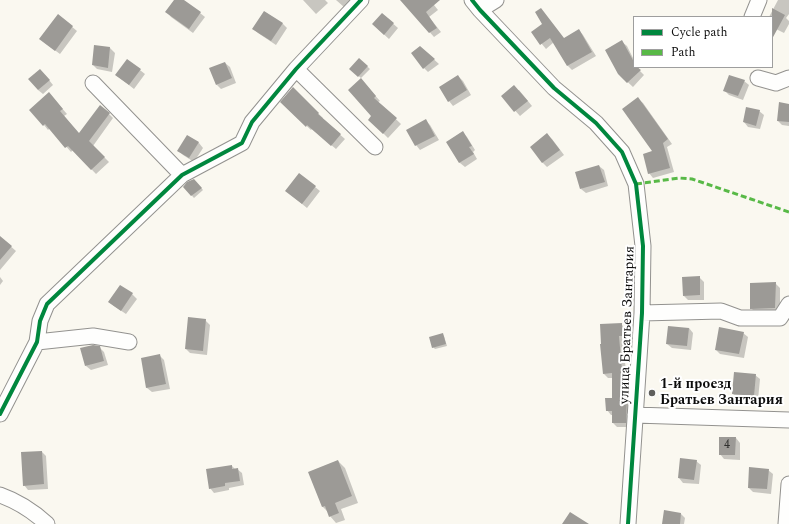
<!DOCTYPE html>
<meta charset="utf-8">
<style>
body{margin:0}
#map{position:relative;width:789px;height:524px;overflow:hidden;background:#faf8f0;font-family:Spectral,serif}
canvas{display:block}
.legend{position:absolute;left:633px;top:16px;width:140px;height:52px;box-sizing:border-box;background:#fff;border:1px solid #9e9e9e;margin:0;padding:5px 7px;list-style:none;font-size:12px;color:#0c0c0c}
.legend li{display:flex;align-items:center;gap:8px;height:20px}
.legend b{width:20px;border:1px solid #9e9e9e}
</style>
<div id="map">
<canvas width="789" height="524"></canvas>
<ul class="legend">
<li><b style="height:5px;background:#00873e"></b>Cycle path</li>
<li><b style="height:5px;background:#58b947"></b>Path</li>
</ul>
</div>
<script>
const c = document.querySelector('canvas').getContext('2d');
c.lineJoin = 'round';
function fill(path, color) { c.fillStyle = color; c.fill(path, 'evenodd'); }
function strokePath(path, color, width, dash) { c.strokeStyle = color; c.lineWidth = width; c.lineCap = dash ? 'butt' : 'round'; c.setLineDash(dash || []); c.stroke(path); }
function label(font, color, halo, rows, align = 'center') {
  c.font = font + ' Spectral,serif'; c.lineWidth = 4; c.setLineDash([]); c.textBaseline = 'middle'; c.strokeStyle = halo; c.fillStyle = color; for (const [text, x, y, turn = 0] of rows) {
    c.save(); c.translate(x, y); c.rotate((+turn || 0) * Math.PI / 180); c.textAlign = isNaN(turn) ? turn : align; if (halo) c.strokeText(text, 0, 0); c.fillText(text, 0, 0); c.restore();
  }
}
const shadow = new Path2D(`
 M 176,0 L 182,0 L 200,13 L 205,17 L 193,33 L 171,17 L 167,12 Z
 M 303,0 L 325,0 L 328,3 L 316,14 Z
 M 336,0 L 351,0 L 344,7 Z
 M 404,0 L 430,0 L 438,10 L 429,17 L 441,32 L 434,37 L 402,1 Z
 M 778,0 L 789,0 L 789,14 L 786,18 L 789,21 L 789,24 L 784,33 L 772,27 L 772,17 L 769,17 Z
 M 265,12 L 283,24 L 287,28 L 276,45 L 258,33 L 254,29 Z
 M 382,14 L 398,28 L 389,39 L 378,29 Z
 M 58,15 L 77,31 L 60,54 L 45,43 Z
 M 579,30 L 583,35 L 596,56 L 572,70 L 568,66 L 554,42 L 546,49 L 532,32 L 564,39 Z
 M 622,42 L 627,46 L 634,60 L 634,67 L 638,67 L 640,71 L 644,75 L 633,87 L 619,74 Z
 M 95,46 L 110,48 L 115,53 L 112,72 L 97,69 L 93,65 Z
 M 420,47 L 439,64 L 428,72 L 424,68 Z
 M 359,59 L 370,69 L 361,78 L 350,69 Z
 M 127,60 L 145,74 L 134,89 L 116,75 Z
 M 225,63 L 230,67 L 236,83 L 221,89 L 217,85 Z
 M 45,75 L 53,85 L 43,94 L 38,90 Z
 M 458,76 L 463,81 L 471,95 L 453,106 L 449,101 Z
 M 744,81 L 749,85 L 743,100 L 729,95 L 724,90 Z
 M 365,84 L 380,101 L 378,102 L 401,124 L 388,138 L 374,124 Z
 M 293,89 L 323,118 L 322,119 L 345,139 L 336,149 L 312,129 L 311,130 L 281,102 Z
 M 519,90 L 532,106 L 520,116 L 502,96 Z
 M 53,98 L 67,114 L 64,116 L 79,134 L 109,114 L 113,118 L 93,146 L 109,162 L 96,174 L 73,150 L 71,152 L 50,128 L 48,130 L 44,125 Z
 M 638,99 L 643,103 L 672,144 L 667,147 L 674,172 L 653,178 L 649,173 L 654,152 Z
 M 789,105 L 789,126 L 782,125 L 778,121 Z
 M 759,111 L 764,115 L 760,129 L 748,127 L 744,122 Z
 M 426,121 L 430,125 L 439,140 L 420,150 L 416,145 Z
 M 462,132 L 467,137 L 475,150 L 473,152 L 477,159 L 465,167 L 460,163 L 447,142 Z
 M 547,135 L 552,139 L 564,155 L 547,167 L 543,163 L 531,147 Z
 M 188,136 L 199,143 L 203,148 L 194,162 L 183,155 L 179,151 Z
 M 599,166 L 604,170 L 608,186 L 586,193 L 581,189 Z
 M 299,174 L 320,191 L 307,208 L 291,195 Z
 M 196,182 L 203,190 L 194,198 L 184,187 Z
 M 0,237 L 16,251 L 0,270 Z
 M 0,277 L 3,281 L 0,285 Z
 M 699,277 L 704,282 L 704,300 L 688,300 L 684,296 Z
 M 775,283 L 780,288 L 780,313 L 756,313 L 751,308 Z
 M 132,294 L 137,299 L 126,314 L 114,306 L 109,302 Z
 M 205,320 L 210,325 L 207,355 L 190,353 L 186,349 Z
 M 621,324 L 626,329 L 626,340 L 623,340 L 627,383 L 631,387 L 630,427 L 617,427 L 613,423 L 613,415 L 611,415 L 607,410 L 613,399 L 613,378 L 608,378 L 604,374 Z
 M 689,328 L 693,333 L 691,350 L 672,348 L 667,344 Z
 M 743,333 L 748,337 L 744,358 L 720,354 L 716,350 Z
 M 442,334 L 444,336 L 447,346 L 435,349 L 433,347 Z
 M 99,347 L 104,352 L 108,365 L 91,370 L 86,366 Z
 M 160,356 L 164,360 L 170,389 L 152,392 L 147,388 L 142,359 Z
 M 755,375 L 760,379 L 758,400 L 738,398 L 733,394 Z
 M 736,438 L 740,443 L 740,460 L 724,459 L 720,454 Z
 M 42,452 L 46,456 L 48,489 L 28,490 L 24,485 Z
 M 681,459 L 696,461 L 701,465 L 699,484 L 683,483 L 679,478 Z
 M 338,461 L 345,468 L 358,503 L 341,509 L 345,520 L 336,523 L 330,516 L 328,512 L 322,506 Z
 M 232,466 L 235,469 L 237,469 L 242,473 L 244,485 L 229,488 L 229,490 L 214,493 L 210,488 Z
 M 768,470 L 773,474 L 771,494 L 753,492 L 749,488 Z
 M 681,514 L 685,518 L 684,524 L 663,524 Z`);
const building = new Path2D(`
 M 174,0 L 184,0 L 201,12 L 189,29 L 165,12 Z
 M 400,0 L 440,0 L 426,12 L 437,28 L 429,33 Z
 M 541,8 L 564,38 L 579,29 L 592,52 L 567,66 L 550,38 L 540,45 L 531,32 L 542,24 L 535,12 Z
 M 772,8 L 785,15 L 772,39 Z
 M 264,11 L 283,23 L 271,41 L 252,29 Z
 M 382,13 L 394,23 L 384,35 L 372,24 Z
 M 58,14 L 73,26 L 55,51 L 39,39 Z
 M 622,40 L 634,62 L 634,67 L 637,67 L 641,70 L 627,83 L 618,74 L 605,50 Z
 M 94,45 L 110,47 L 108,68 L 92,65 Z
 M 420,46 L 435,59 L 423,69 L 411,53 Z
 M 359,58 L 368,66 L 358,77 L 349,69 Z
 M 127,59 L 141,69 L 129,85 L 115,75 Z
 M 225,62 L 232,78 L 216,85 L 209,68 Z
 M 40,69 L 50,80 L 38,90 L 28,79 Z
 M 458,75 L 467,90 L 448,102 L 439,87 Z
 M 729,75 L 745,80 L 738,96 L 723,91 Z
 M 361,78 L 376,96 L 374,98 L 397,118 L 383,134 L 368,120 L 371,116 L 348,90 Z
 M 514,85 L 528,101 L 514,112 L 501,96 Z
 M 293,87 L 319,113 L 318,114 L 341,134 L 331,146 L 307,125 L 306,127 L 280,102 Z
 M 49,92 L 63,109 L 60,111 L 79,133 L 100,105 L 110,113 L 89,141 L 105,157 L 91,170 L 68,146 L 65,148 L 45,124 L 43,126 L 29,110 Z
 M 638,97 L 668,139 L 663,143 L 670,168 L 648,174 L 643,154 L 652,151 L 622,109 Z
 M 779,102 L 789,104 L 789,122 L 777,121 Z
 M 746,107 L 760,110 L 756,126 L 743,122 Z
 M 426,119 L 435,136 L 415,146 L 406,130 Z
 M 463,131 L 472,146 L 469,147 L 474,154 L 459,163 L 446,142 Z
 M 547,133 L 560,150 L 542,163 L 530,147 Z
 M 187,135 L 199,142 L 189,158 L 177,151 Z
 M 599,165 L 605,182 L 580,189 L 575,172 Z
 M 299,173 L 316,186 L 302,204 L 285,191 Z
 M 194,179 L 202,188 L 191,196 L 183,187 L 187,182 Z
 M 0,236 L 12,246 L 0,260 Z
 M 700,276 L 700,295 L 683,296 L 682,277 Z
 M 776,282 L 775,308 L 750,309 L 750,283 Z
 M 120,285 L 133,293 L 121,311 L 108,302 Z
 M 188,317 L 206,319 L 203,351 L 185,349 Z
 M 622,323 L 622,336 L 619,336 L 623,382 L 627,382 L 627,398 L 626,423 L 612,423 L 612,411 L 606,411 L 605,398 L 612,398 L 612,373 L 603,374 L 600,344 L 601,344 L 600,324 Z
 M 668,326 L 689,328 L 687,346 L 666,344 Z
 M 719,327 L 744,332 L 739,354 L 715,350 Z
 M 443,333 L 446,344 L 432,348 L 429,337 Z
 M 93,345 L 100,346 L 104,361 L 85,366 L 80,348 Z
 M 160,354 L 166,384 L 146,388 L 141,358 Z
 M 734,372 L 756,374 L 754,396 L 732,394 Z
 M 719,437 L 736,437 L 735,455 L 719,455 Z
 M 42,451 L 44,484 L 23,486 L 21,452 Z
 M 680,458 L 697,460 L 694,480 L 678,478 Z
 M 338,460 L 352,496 L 335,503 L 339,513 L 329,517 L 325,506 L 322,507 L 308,472 Z
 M 232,465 L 232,469 L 238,468 L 240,481 L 225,483 L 225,486 L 209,489 L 206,469 Z
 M 749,467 L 769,469 L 767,489 L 748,488 Z
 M 664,510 L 681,513 L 680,524 L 662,524 Z
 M 570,512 L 589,524 L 562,524 Z`);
const minor = new Path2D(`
 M 472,0 L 480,10 L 554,88 L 596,123 L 622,152 L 636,184 L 643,246 L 642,313 L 628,524
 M 480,10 L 496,0
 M 752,17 L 759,0
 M 296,69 L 375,147
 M 758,78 L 776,83 L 789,78
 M 93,83 L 182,175
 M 642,313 L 721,311 L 740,318 L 780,318 L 789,304
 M 37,342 L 93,336 L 129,342
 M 0,414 L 37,342 L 40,321 L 47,304 L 182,175 L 242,143 L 252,122 L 296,69 L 361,0
 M 635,415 L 789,420
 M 0,495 C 17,501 34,512 47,524
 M 786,524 L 789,484`);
const quiet = new Path2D(`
 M 636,184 L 679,178 L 692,179 L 789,212`);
const cycleway = new Path2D(`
 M 472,0 L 480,10 L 554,88 L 596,123 L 622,152 L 636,184 L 643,246 L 642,313 L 628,524
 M 0,414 L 37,342 L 40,321 L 47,304 L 182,175 L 242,143 L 252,122 L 296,69 L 361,0`);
const markers = [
 [652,393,4,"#5f5f5c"]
];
const numberNames = [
 ["4",727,446]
];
const streetNames = [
 ["улица Братьев Зантария",628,325,-88]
];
const poiNames = [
 ["1-й проезд",660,385],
 ["Братьев Зантария",660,401]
];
fill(shadow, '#0003');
fill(building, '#9c9a96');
strokePath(minor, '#93928f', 17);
strokePath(minor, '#fefefd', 15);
strokePath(quiet, '#58b947', 3, [6, 3]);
strokePath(cycleway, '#00873e', 4);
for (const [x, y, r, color] of markers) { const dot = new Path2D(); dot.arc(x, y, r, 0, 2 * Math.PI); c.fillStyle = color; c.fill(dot); strokePath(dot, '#fff', 1.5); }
label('12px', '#30302e', null, numberNames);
label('14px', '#0c0c0c', '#fff', streetNames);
label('bold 14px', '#0c0c0c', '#fff', poiNames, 'left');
</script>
